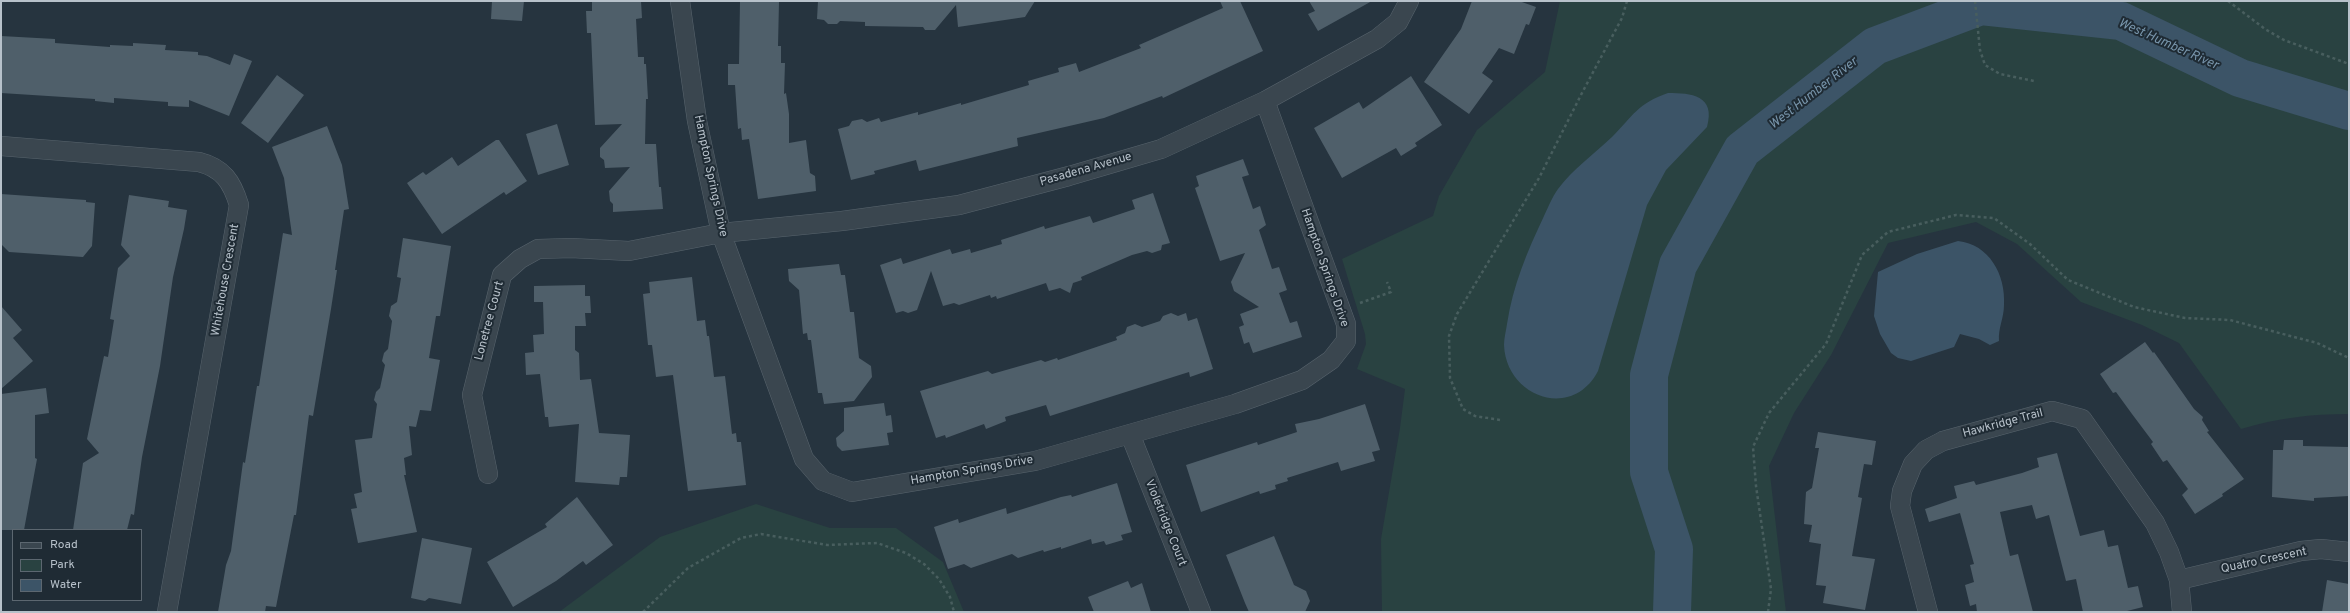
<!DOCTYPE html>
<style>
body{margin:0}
#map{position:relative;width:2350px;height:613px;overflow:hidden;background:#26343f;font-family:Overpass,sans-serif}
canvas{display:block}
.frame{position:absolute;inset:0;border:2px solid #b7c1ca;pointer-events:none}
.legend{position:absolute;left:12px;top:529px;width:130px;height:72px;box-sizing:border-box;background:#1f2b34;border:1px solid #5c6770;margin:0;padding:5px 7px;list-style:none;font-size:12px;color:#b7c1ca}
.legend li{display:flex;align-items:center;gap:8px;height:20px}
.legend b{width:20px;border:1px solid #5c6770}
</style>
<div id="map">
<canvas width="2350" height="613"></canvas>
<div class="frame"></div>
<ul class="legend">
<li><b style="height:5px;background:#3a464f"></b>Road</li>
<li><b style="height:11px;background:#294241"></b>Park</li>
<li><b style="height:11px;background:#3c5467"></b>Water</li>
</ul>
</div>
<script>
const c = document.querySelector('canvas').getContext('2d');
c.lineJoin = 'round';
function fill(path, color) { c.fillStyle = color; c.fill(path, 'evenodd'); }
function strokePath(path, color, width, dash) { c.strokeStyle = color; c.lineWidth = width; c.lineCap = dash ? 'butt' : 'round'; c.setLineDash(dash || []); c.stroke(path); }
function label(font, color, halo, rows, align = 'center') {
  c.font = font + ' Overpass,sans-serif'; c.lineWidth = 4; c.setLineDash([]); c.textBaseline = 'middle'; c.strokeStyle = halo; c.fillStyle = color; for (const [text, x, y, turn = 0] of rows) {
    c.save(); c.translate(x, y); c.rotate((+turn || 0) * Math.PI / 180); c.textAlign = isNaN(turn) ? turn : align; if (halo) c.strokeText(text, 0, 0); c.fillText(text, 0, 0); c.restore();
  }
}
const green = new Path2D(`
 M 1560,1 L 2349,1 L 2349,414 C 2311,414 2277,418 2241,429 L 2179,343 L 2142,325 L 2081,302 L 2017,244 L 1976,222 L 1888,243 L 1831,355 L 1794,413 L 1769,466 L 1786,612 L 1382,612 L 1381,539 L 1400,428 L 1405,389 L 1357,369 L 1366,344 L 1365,334 L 1342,259 L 1433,216 L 1439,196 L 1477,130 L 1545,72 Z
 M 756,504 L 830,528 L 896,528 L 943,562 L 964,612 L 559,612 L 660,537 Z`);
const water = new Path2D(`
 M 1668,93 C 1691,93 1716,95 1707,127 L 1666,170 L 1647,205 L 1598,371 C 1572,421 1506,397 1504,345 C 1504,338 1506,331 1507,324 C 1513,285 1527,252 1544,216 C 1548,208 1552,197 1558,189 C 1573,169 1594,154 1612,137 C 1633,116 1638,103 1668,93 Z
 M 1958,241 C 1989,244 2006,275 2004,305 C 2004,318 1998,328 1999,341 L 1990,345 L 1979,339 L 1960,334 L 1954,347 L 1911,361 L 1898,358 L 1891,353 L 1880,334 L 1874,316 L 1878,272 L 1917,254 Z`);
const river = new Path2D(`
 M 1672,612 L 1674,549 L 1649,472 L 1649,375 L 1678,265 L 1742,150 L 1875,46 L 1981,6 L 2121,21 L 2240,78 L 2349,111`);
const building = new Path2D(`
 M 492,1 L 524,1 L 522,21 L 491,19 Z
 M 592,1 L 641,1 L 642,18 L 636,19 L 638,57 L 644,57 L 644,64 L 646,64 L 648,99 L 646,99 L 645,144 L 656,144 L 659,187 L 661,187 L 663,209 L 613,212 L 613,204 L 610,201 L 609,191 L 630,167 L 605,168 L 604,160 L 600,157 L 600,148 L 622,124 L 595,125 L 591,33 L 587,33 L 586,11 L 592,11 Z
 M 740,1 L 779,2 L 778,46 L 781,46 L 781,63 L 785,63 L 784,94 L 786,93 L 789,114 L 789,143 L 806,140 L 810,173 L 815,176 L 816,191 L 758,199 L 749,139 L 742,140 L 741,128 L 738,129 L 735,85 L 728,85 L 728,64 L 739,64 Z
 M 818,1 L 1035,1 L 1025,17 L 958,27 L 956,5 L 935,30 L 925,30 L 923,27 L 865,26 L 865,22 L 840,21 L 837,24 L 828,24 L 824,20 L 817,19 Z
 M 1220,1 L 1240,1 L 1263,51 L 1163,98 L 1162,96 L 1104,118 L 1017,138 L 1018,146 L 919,171 L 916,160 L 874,171 L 875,174 L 851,180 L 838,129 L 849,126 L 852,121 L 862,119 L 867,122 L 879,118 L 881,122 L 918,112 L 918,115 L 961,103 L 961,105 L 1029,85 L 1028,81 L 1059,72 L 1058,68 L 1076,63 L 1079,72 L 1141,48 L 1139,45 L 1223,8 Z
 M 1309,1 L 1372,1 L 1318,31 L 1308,14 L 1315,11 Z
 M 1472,1 L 1519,1 L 1536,7 L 1529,25 L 1526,24 L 1514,54 L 1499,48 L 1482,73 L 1493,81 L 1469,114 L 1424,82 L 1461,29 Z
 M 1,36 L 55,39 L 55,43 L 110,47 L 110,45 L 133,46 L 133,43 L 166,45 L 165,50 L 198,52 L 198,55 L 207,56 L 230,65 L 234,54 L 252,61 L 229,116 L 189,100 L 189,107 L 168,106 L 168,102 L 114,98 L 114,103 L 95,101 L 95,99 L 1,93 Z
 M 277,75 L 304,95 L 268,143 L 241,123 Z
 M 1411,76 L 1442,125 L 1415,143 L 1417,146 L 1401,156 L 1396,148 L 1342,178 L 1314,128 L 1359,102 L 1363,109 Z
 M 557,124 L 569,165 L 538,175 L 526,134 Z
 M 327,126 L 342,165 L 349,209 L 344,210 L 335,270 L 337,270 L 331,309 L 313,416 L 309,415 L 296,515 L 294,515 L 276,607 L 266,606 L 265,612 L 218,612 L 226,565 L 231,551 L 243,462 L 245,463 L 257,386 L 259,386 L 283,233 L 292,235 L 284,178 L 272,147 Z
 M 496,140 L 499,140 L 527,181 L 506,195 L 504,192 L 442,234 L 407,183 L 423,172 L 426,175 L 452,157 L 458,166 Z
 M 1243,159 L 1249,175 L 1242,177 L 1253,209 L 1260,206 L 1266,225 L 1259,230 L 1272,269 L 1279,267 L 1287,290 L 1279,293 L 1290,323 L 1297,321 L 1302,337 L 1253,353 L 1249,342 L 1244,344 L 1239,327 L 1244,325 L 1240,314 L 1259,307 L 1234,291 L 1231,282 L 1245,253 L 1220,261 L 1195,188 L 1199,186 L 1196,176 Z
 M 1153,193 L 1170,243 L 1162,245 L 1161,250 L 1152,253 L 1147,251 L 1132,255 L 1081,277 L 1082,280 L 1073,283 L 1070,293 L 1060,288 L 1049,291 L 1046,283 L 997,299 L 996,296 L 991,298 L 990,295 L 959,305 L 954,303 L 943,306 L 931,271 L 917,310 L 908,313 L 903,311 L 896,313 L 880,265 L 901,258 L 903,264 L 950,249 L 952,254 L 970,249 L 971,253 L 1002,244 L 1001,240 L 1029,231 L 1044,226 L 1045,229 L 1090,216 L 1093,223 L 1135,209 L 1132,200 Z
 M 1,194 L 86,200 L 86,202 L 95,203 L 92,246 L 83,257 L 9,252 L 1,244 Z
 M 129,195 L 169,201 L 168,207 L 187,210 L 184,229 L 173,277 L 160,366 L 142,457 L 134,515 L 131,514 L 127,530 L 73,530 L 83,463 L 99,453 L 87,439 L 104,356 L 108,357 L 114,320 L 110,319 L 118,268 L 130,256 L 121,245 Z
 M 403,238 L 451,246 L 440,316 L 436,316 L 429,358 L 440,360 L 431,411 L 420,410 L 416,427 L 409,426 L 412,455 L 404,458 L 406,475 L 404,475 L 417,532 L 358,543 L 351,509 L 357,508 L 354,494 L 362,492 L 355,440 L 372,438 L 377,404 L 374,400 L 376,392 L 380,388 L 385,365 L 382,361 L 384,353 L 388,349 L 392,321 L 389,316 L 391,306 L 397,302 L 401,278 L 397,277 Z
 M 839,264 L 841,275 L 845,275 L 850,312 L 854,312 L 859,358 L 871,366 L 872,377 L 854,401 L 824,404 L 822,393 L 818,393 L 811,340 L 808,340 L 807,333 L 803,334 L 799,290 L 789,281 L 788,269 Z
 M 692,277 L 697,321 L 705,320 L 707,336 L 709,336 L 714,377 L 725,376 L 732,434 L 736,433 L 737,442 L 741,442 L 746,485 L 688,491 L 673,375 L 656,377 L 652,345 L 648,345 L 643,294 L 650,293 L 649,282 Z
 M 585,285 L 585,296 L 590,296 L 591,313 L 585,313 L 586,326 L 575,326 L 575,350 L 579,353 L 580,380 L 591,379 L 599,433 L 630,435 L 627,477 L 620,477 L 619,485 L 575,482 L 579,424 L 549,427 L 548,417 L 545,417 L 540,374 L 526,375 L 525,353 L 534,352 L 533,335 L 544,334 L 543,302 L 534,302 L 534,286 Z
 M 1,306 L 22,330 L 13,338 L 33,361 L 1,389 Z
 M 1171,313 L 1178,316 L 1186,313 L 1188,321 L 1197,318 L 1213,369 L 1190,377 L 1189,372 L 1050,416 L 1046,405 L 1005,417 L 1006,421 L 986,429 L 984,424 L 946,438 L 945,435 L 936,438 L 920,391 L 988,371 L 992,374 L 1041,360 L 1045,362 L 1057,358 L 1058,360 L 1117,340 L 1116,337 L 1125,333 L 1127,327 L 1135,324 L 1142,327 L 1160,321 L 1163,316 Z
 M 2145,342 L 2153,353 L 2154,352 L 2194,409 L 2203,417 L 2202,420 L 2209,431 L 2207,432 L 2244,479 L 2222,494 L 2223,496 L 2195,514 L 2182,495 L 2188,489 L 2167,460 L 2163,462 L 2151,444 L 2153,442 L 2132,414 L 2116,392 L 2113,393 L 2100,374 Z
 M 46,388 L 49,413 L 35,415 L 35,458 L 37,459 L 24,530 L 1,530 L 1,394 Z
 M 884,403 L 886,416 L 891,415 L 893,432 L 887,433 L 889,445 L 842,451 L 837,446 L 836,438 L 844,431 L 844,408 Z
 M 1365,404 L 1380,450 L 1372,452 L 1375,461 L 1341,471 L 1338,462 L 1287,478 L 1288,481 L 1275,485 L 1276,489 L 1260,494 L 1259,491 L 1201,512 L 1186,465 L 1257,442 L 1258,445 L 1297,432 L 1295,424 L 1319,419 Z
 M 1818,432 L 1876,441 L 1872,465 L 1864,464 L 1858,497 L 1862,498 L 1852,556 L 1875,559 L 1865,610 L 1823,603 L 1826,586 L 1816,585 L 1821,544 L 1809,542 L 1812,525 L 1804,524 L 1806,492 L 1812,488 L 1819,448 L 1815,448 Z
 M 2284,440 L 2303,440 L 2303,446 L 2349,447 L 2349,496 L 2314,498 L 2314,501 L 2272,497 L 2273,450 L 2283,450 Z
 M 2057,453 L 2080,536 L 2104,530 L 2108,547 L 2118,545 L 2128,588 L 2138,586 L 2143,607 L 2123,612 L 2083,612 L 2076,579 L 2066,581 L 2049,515 L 2036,519 L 2032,505 L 2000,512 L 2010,556 L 2018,554 L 2033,612 L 1977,612 L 1976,604 L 1970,606 L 1965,585 L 1974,582 L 1970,565 L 1974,564 L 1960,513 L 1929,522 L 1925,509 L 1957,498 L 1954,486 L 1974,481 L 1976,485 L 2022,473 L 2039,467 L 2037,458 Z
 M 1117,483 L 1132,532 L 1121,535 L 1123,540 L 1106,545 L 1104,541 L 1092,544 L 1091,539 L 1061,549 L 1061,547 L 1044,552 L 1043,550 L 1018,558 L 1012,554 L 971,568 L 964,564 L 948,569 L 934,527 L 958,519 L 959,523 L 1006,508 L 1007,514 L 1061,497 L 1071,495 L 1072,497 Z
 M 577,497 L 613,545 L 586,565 L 583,561 L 556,581 L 513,607 L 487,562 L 547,527 L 545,524 Z
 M 1274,536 L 1294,585 L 1306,591 L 1310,601 L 1305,612 L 1249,612 L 1245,603 L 1226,555 Z
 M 422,538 L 472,548 L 461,604 L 429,598 L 425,601 L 411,598 Z
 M 2327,580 L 2349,584 L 2349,612 L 2322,612 Z
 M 1128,581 L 1131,588 L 1142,583 L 1151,612 L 1094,612 L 1088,597 Z`);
const path = new Path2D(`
 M 1975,1 L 1980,50 L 1985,65 L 2000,74 L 2034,81
 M 2228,1 L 2265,29 L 2284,40 L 2349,64
 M 1360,303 L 1391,292 L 1387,282
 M 1500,420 L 1475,416 L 1463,409 L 1450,378 L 1449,336 L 1457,314 L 1539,178 L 1583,91 L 1622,18 L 1627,1
 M 643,612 L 688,568 L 741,538 L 761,534 L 827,545 L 877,543 L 906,553 L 924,564 L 939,579 L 950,597 L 954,612
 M 1768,612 L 1771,589 L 1756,486 L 1753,447 L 1769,413 L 1826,344 L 1862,255 L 1888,232 L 1956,215 L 1994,218 L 2030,244 L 2068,280 L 2134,307 L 2185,318 L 2230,320 L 2317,343 L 2349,358`);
const minor = new Path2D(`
 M 680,1 L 697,121 L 721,233 L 804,459 L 823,481 L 852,492 L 1035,461 L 1235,404 L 1302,380 L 1331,360 L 1346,341 L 1346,324 L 1265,101
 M 1,146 L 199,162 C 223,168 232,182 239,205 L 167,612
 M 1130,434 L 1201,612
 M 488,474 L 472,395 L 502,275 L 520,259 L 538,249 L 571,248 L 629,251 L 721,233 L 842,221 L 959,205 L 1069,176 L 1161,149 L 1265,101 L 1377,39 L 1398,22 L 1409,1
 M 2179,580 L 2301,551 L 2321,549 L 2349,552
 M 1928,612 L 1900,506 L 1902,491 L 1913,464 L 1926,450 L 1943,441 L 2052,411 L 2082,419 L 2155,523 L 2169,552 L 2179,580 L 2182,612`);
const streetNames = [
 ["Pasadena Avenue",1086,170,-16],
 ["Hampton Springs Drive",710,176,78],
 ["Hampton Springs Drive",1324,268,71],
 ["Whitehouse Crescent",226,280,-80],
 ["Lonetree Court",490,321,-75],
 ["Hawkridge Trail",2003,424,-15],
 ["Hampton Springs Drive",972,471,-10],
 ["Violetridge Court",1165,523,68],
 ["Quatro Crescent",2264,561,-12]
];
const waterNames = [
 ["West Humber River",2168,45,24],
 ["West Humber River",1814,94,-38]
];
fill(green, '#294241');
fill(water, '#3c5467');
strokePath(river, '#3c5467', 38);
fill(building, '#4f5f6a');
strokePath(minor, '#58646d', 20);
strokePath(path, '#485e5e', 2.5, [3, 3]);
strokePath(minor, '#3a464f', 19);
label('12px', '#b7c1ca', '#1f2b34', streetNames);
label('italic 13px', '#7895ab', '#1f2b34', waterNames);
</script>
